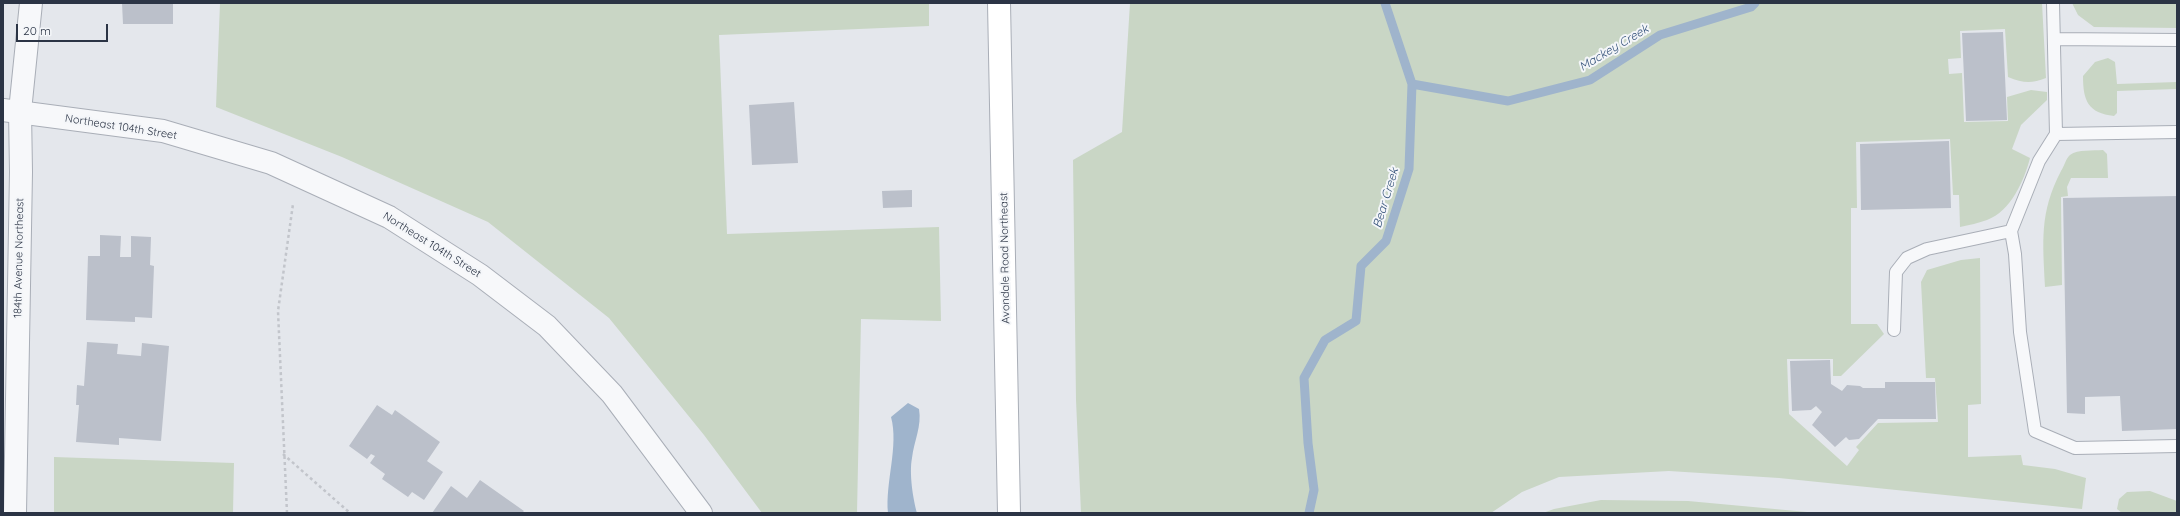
<!DOCTYPE html>
<style>
body{margin:0}
#map{position:relative;width:2180px;height:516px;overflow:hidden;background:#e4e7ec;font-family:Quicksand,sans-serif}
canvas{display:block}
.frame{position:absolute;inset:0;border:4px solid #2b3445;pointer-events:none}
.scale{position:absolute;left:16px;top:24px;width:92px;height:18px;box-sizing:border-box;border:2px solid #2b3445;border-top:0;padding-left:5px;font-size:12px;line-height:14px;white-space:nowrap;color:#2b3445;-webkit-text-stroke:3px #f4f6f9;paint-order:stroke}
</style>
<div id="map">
<canvas width="2180" height="516"></canvas>
<div class="frame"></div>
<div class="scale">20 m</div>
</div>
<script>
const c = document.querySelector('canvas').getContext('2d');
c.lineJoin = 'round';
function fill(path, color) { c.fillStyle = color; c.fill(path, 'evenodd'); }
function strokePath(path, color, width, dash) { c.strokeStyle = color; c.lineWidth = width; c.lineCap = dash ? 'butt' : 'round'; c.setLineDash(dash || []); c.stroke(path); }
function label(font, color, halo, rows, align = 'center') {
  c.font = font + ' Quicksand,sans-serif'; c.lineWidth = 4; c.setLineDash([]); c.textBaseline = 'middle'; c.strokeStyle = halo; c.fillStyle = color; for (const [text, x, y, turn = 0] of rows) {
    c.save(); c.translate(x, y); c.rotate((+turn || 0) * Math.PI / 180); c.textAlign = isNaN(turn) ? turn : align; if (halo) c.strokeText(text, 0, 0); c.fillText(text, 0, 0); c.restore();
  }
}
const green = new Path2D(`
 M 220,3 L 929,3 L 929,26 L 719,35 L 727,234 L 939,227 L 941,321 L 861,319 L 857,513 L 762,513 L 704,435 L 609,318 L 488,222 L 342,157 L 216,107 Z
 M 1130,3 L 2042,3 L 2046,78 C 2031,84 2023,83 2008,77 L 2005,29 L 1960,31 L 1961,58 L 1948,59 L 1949,74 L 1962,73 L 1964,122 L 2008,121 L 2007,97 L 2031,90 L 2047,92 L 2047,100 L 2021,125 L 2012,149 L 2030,158 C 2024,181 2011,211 1987,220 C 1979,223 1969,225 1960,227 L 1959,195 L 1953,195 L 1950,139 L 1856,142 L 1857,208 L 1851,208 L 1851,324 L 1877,324 L 1884,334 L 1841,376 L 1833,376 L 1833,359 L 1787,359 L 1789,414 L 1847,466 L 1859,450 L 1856,447 L 1878,423 L 1938,422 L 1935,378 L 1926,378 L 1921,282 L 1927,270 L 1961,260 L 1980,258 L 1981,404 L 1968,405 L 1968,457 L 2021,455 L 2023,465 L 2055,469 L 2086,478 L 2082,509 L 1779,478 L 1669,471 L 1559,477 L 1522,492 L 1491,513 L 1081,513 L 1076,400 L 1073,160 L 1122,132 Z
 M 2072,3 L 2177,3 L 2177,28 L 2094,27 L 2078,15 Z
 M 2108,58 L 2115,62 L 2117,84 L 2177,82 L 2177,89 L 2117,91 L 2117,113 L 2114,116 C 2088,113 2083,101 2083,76 L 2095,62 Z
 M 2103,150 L 2107,154 L 2108,178 L 2071,178 L 2067,187 L 2068,196 L 2061,197 L 2062,285 L 2045,287 C 2043,242 2039,213 2061,171 C 2064,167 2066,158 2070,155 C 2078,149 2093,151 2103,150 Z
 M 54,457 L 234,463 L 233,513 L 54,513 Z
 M 2150,491 L 2177,501 L 2177,513 L 2122,513 L 2117,509 L 2119,499 L 2127,492 Z
 M 1601,500 L 1688,501 L 1818,513 L 1543,513 L 1554,509 Z`);
const water = new Path2D(`
 M 908,403 L 919,409 C 922,426 914,441 912,458 C 909,473 913,499 917,513 L 888,513 C 885,483 899,446 891,417 Z`);
const stream = new Path2D(`
 M 1412,84 L 1508,101 L 1590,80 L 1660,35 L 1751,7 L 1755,3
 M 1309,513 L 1314,490 L 1308,443 L 1304,378 L 1325,340 L 1356,321 L 1361,266 L 1386,241 L 1409,169 L 1412,84 L 1385,3`);
const building = new Path2D(`
 M 122,3 L 173,3 L 173,24 L 123,24 Z
 M 2003,32 L 2007,120 L 1966,121 L 1962,33 Z
 M 794,102 L 798,163 L 752,165 L 749,105 Z
 M 1949,141 L 1951,208 L 1861,210 L 1860,144 Z
 M 912,190 L 912,207 L 883,208 L 882,191 Z
 M 2177,196 L 2177,429 L 2122,431 L 2120,396 L 2085,397 L 2085,414 L 2067,413 L 2063,198 Z
 M 100,235 L 121,236 L 120,257 L 131,257 L 131,236 L 151,237 L 150,265 L 154,266 L 152,318 L 135,317 L 135,322 L 86,320 L 88,256 L 100,256 Z
 M 87,342 L 118,344 L 117,354 L 141,356 L 142,343 L 169,346 L 161,441 L 119,438 L 119,445 L 76,442 L 79,405 L 76,405 L 77,385 L 84,386 Z
 M 1830,360 L 1831,384 L 1842,391 L 1847,385 L 1860,386 L 1863,388 L 1885,388 L 1885,382 L 1935,382 L 1936,419 L 1878,419 L 1859,439 L 1849,440 L 1846,437 L 1835,447 L 1812,425 L 1822,412 L 1816,406 L 1811,410 L 1792,411 L 1790,361 Z
 M 377,405 L 392,415 L 395,410 L 440,442 L 427,461 L 443,472 L 424,500 L 412,492 L 408,497 L 382,479 L 385,474 L 370,463 L 375,456 L 371,454 L 367,459 L 349,446 Z
 M 480,480 L 524,511 L 522,513 L 432,513 L 451,486 L 467,498 Z`);
const path = new Path2D(`
 M 283,454 L 350,513
 M 287,513 L 278,311 L 293,204`);
const service = new Path2D(`
 M 2053,3 L 2056,134 L 2039,161 L 2011,231 L 2015,254 L 2020,332 L 2035,431 L 2075,448 L 2177,446
 M 2054,39 L 2177,40
 M 2056,134 L 2177,132
 M 1894,330 L 1896,272 L 1907,258 L 1927,249 L 2011,231`);
const minor = new Path2D(`
 M 15,513 L 21,172 L 20,111 L 31,3`);
const tertiary = new Path2D(`
 M 3,110 L 163,131 L 271,163 L 389,217 L 480,275 L 547,326 L 612,394 L 701,513`);
const secondary = new Path2D(`
 M 999,3 L 1009,513`);
const streetNames = [
 ["Northeast 104th Street",121,127,9],
 ["Northeast 104th Street",432,245,32],
 ["184th Avenue Northeast",19,258,-89],
 ["Avondale Road Northeast",1005,258,-91]
];
const waterNames = [
 ["Mackey Creek",1614,48,-31],
 ["Bear Creek",1386,198,-73]
];
fill(green, '#c9d6c5');
fill(water, '#9fb4cc');
strokePath(stream, '#9fb4cc', 9);
fill(building, '#bbc0ca');
strokePath(service, '#a9aeb7', 14);
strokePath(minor, '#a9aeb7', 24);
strokePath(tertiary, '#a9aeb7', 24);
strokePath(secondary, '#a9aeb7', 24);
strokePath(path, '#c2c5cb', 2.5, [3, 3]);
strokePath(service, '#f7f8fa', 12);
strokePath(minor, '#f7f8fa', 22);
strokePath(tertiary, '#f7f8fa', 22);
strokePath(secondary, '#fff', 22);
label('11px', '#2b3445', '#f4f6f9', streetNames);
label('italic 12px', '#34527a', '#f4f6f9', waterNames);
</script>
